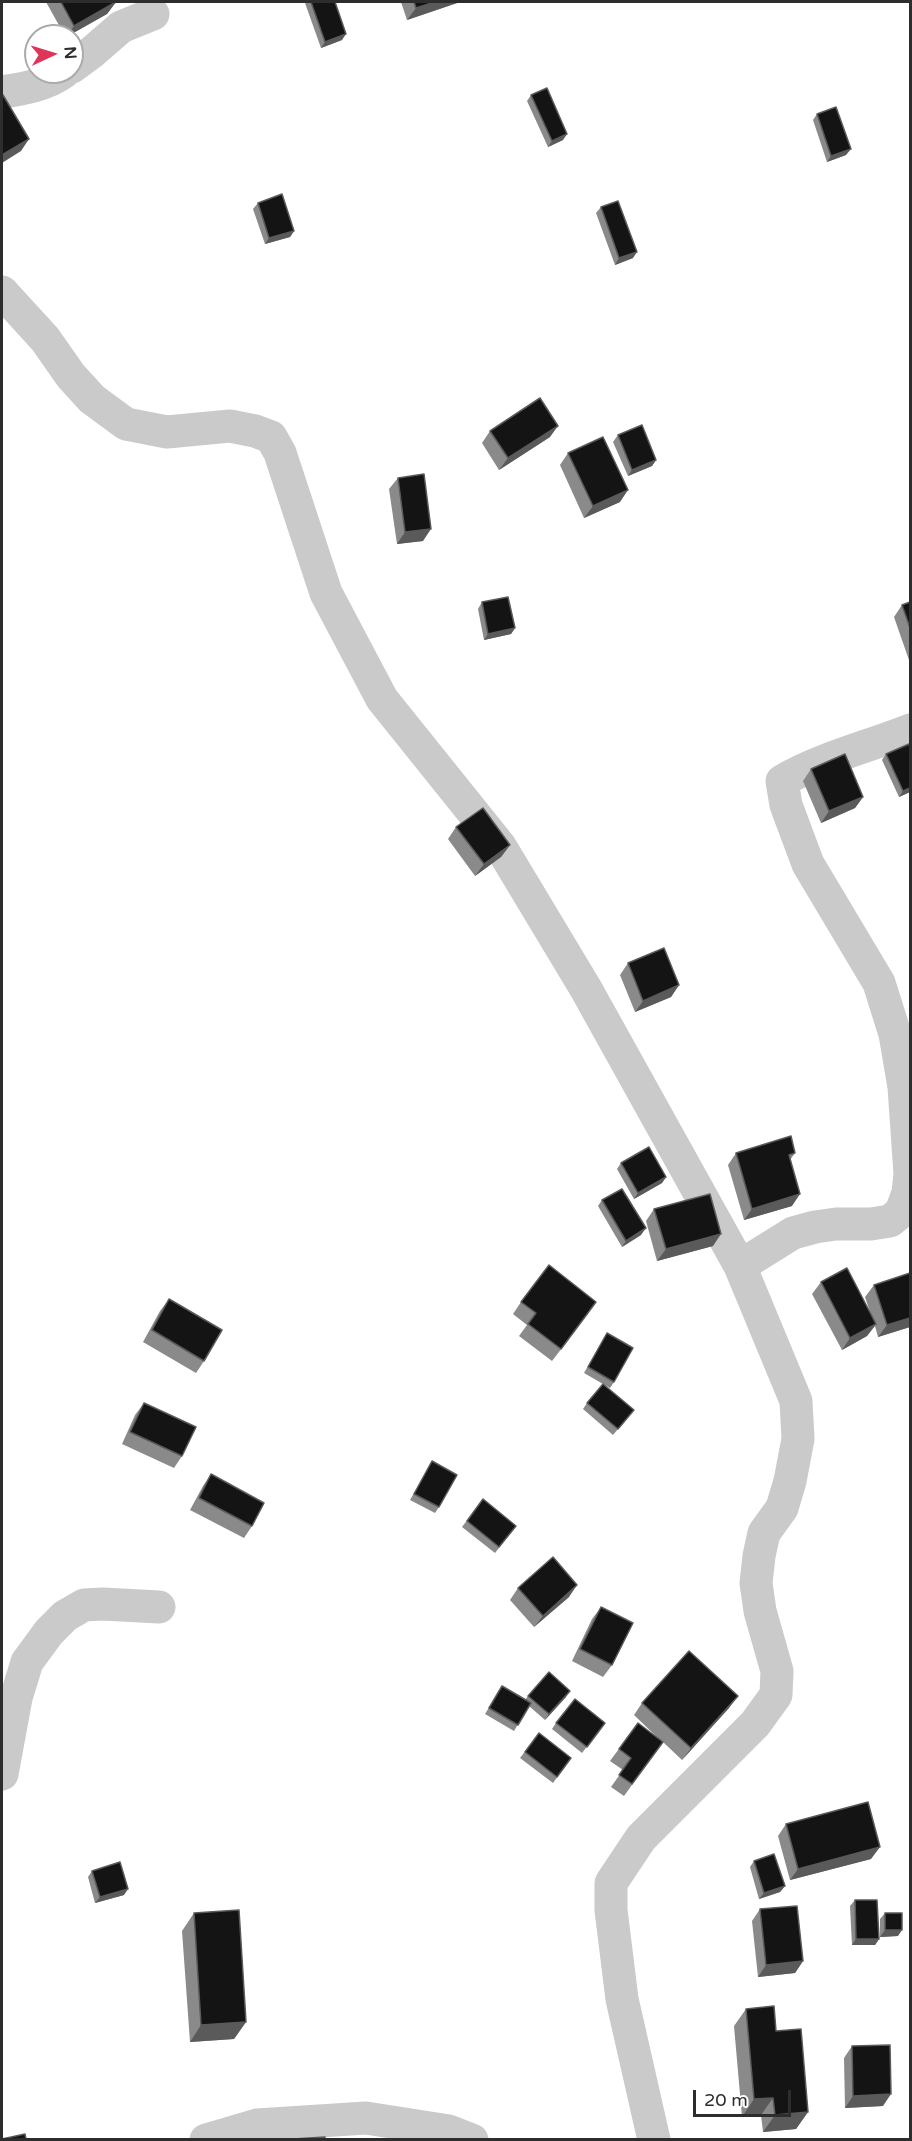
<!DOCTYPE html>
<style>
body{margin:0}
#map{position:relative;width:912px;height:2141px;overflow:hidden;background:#fff;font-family:"Varela Round",sans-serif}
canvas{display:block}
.frame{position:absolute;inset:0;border:3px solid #2d2d2d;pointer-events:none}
.north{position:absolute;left:24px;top:24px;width:60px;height:60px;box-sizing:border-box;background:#fff;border:2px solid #ababab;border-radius:50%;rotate:86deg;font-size:16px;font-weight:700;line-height:24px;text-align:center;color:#2d2d2d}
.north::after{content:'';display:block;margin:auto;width:21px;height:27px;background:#de365a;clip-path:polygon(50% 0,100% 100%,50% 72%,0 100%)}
.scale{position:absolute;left:693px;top:2090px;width:98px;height:27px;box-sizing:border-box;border:3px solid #2d2d2d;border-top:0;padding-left:8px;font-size:18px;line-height:21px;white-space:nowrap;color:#2d2d2d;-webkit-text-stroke:4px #fff;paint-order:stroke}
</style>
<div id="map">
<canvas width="912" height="2141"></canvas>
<div class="frame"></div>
<div class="north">N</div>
<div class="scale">20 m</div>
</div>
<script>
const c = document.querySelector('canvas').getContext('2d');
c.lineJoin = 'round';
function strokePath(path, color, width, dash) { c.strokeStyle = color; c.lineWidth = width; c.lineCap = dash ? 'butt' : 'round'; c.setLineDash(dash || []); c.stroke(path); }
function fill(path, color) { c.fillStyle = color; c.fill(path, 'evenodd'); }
const minor = new Path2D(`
 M 72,67 L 91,53 L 121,27 L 153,14
 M 2,92 C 23,89 46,85 64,72
 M 2,292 L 45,339 L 71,376 L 92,399 L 126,424 L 167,432 L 230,426 L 255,431 L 271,437 L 280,453 L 326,593 L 382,699 L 500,846 L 586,989 L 740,1266 L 796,1401 L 798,1439 L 790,1481 L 782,1508 L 764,1533 L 759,1556 L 756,1583 L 760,1611 L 777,1671 L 776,1695 L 755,1724 L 641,1838 L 611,1883 L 611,1910 L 622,1999 L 654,2140
 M 740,1266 L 793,1233 L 815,1227 L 836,1224 L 871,1224 L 890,1221 L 901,1212 L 908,1193 L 910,1174 L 904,1087 L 895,1034 L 879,983 L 808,864 L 786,805 L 782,781 C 822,758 867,747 910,730
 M 2,1774 L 16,1698 L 27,1662 L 49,1632 L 65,1616 L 84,1605 L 103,1604 L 159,1607
 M 206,2140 L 257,2125 L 366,2118 L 449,2131 L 472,2140`);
const wall = new Path2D(`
 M 46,2 L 116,2 L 107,14 L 68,36 L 65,36 Z
 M 306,2 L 335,2 L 342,40 L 321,48 L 305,3 Z
 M 401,2 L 460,2 L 407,20 Z
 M 531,95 L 563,140 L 548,147 L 527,101 Z
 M 817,114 L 846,155 L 827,162 L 813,120 Z
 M 258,203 L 294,231 L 290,237 L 265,244 L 253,209 Z
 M 601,207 L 633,258 L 615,265 L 596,213 Z
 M 490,431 L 550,437 L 499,470 L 482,443 Z
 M 618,435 L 656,460 L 652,466 L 628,476 L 613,442 Z
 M 568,453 L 620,502 L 584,518 L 560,465 Z
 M 398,478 L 423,541 L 397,544 L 389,489 Z
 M 482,602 L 515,628 L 511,634 L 484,640 L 478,609 Z
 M 910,602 L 910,663 L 894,617 L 902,605 Z
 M 886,754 L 910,792 L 899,797 L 882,760 Z
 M 811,769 L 863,797 L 855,808 L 821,823 L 803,781 Z
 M 456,827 L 510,845 L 501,857 L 475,876 L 448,839 Z
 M 628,963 L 679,985 L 671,997 L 635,1012 L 620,975 Z
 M 736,1153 L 795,1153 L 790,1160 L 792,1206 L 744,1220 L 728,1165 Z
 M 621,1163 L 666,1177 L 662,1183 L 634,1199 L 617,1169 Z
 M 602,1200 L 641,1235 L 622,1247 L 598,1206 Z
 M 654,1209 L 713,1246 L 657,1261 L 646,1221 Z
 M 821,1282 L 871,1315 L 865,1297 L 874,1285 L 910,1327 L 878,1337 L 875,1326 L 867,1336 L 842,1350 L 812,1294 Z
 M 169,1299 L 204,1361 L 196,1373 L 143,1342 L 160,1311 Z
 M 521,1302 L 588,1314 L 552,1361 L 519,1336 L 527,1325 L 513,1314 Z
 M 607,1333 L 614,1382 L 610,1388 L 584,1373 Z
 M 144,1403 L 182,1456 L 174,1468 L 122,1444 L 135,1415 Z
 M 587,1403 L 629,1416 L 613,1435 L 583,1409 Z
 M 432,1461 L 439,1507 L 435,1513 L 410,1500 Z
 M 211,1474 L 252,1526 L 244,1538 L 190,1510 L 203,1486 Z
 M 483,1499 L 516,1526 L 495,1553 L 462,1527 Z
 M 518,1588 L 569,1597 L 534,1627 L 510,1600 Z
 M 601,1607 L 612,1665 L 603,1677 L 572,1661 L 592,1619 Z
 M 502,1686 L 525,1700 L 528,1696 L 566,1697 L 545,1720 L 529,1706 L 514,1731 L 485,1714 Z
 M 642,1703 L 729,1708 L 682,1760 L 663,1742 L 624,1796 L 611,1787 L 623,1770 L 610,1761 L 638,1723 L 659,1739 L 634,1715 Z
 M 556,1723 L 605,1723 L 582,1753 L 552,1729 Z
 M 539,1733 L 571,1758 L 553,1783 L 520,1758 Z
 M 786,1824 L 871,1859 L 790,1880 L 778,1836 Z
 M 754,1861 L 785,1886 L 780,1892 L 759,1899 L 750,1867 Z
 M 92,1871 L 124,1895 L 95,1903 L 88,1877 Z
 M 855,1900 L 879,1939 L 875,1945 L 852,1945 L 850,1906 Z
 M 760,1909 L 803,1961 L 795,1973 L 758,1977 L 752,1921 Z
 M 194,1913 L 246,2022 L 234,2039 L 190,2042 L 182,1931 Z
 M 885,1913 L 898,1936 L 880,1937 L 880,1919 Z
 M 746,2009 L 776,2031 L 808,2112 L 796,2129 L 763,2132 L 761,2115 L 742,2117 L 734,2026 Z
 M 852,2046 L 883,2106 L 845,2108 L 844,2058 Z`);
const shadedWall = new Path2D(`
 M 116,2 L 107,14 L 68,36 L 67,36 L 74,26 Z
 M 435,2 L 460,2 L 407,20 L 416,8 Z
 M 346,34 L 342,40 L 321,48 L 325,42 Z
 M 567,134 L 563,140 L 548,147 L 552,141 Z
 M 29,139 L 21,151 L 2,163 L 2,155 Z
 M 851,149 L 846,155 L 827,162 L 831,156 Z
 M 294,231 L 290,237 L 265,244 L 269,238 Z
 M 637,252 L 633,258 L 615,265 L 619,258 Z
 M 558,426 L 550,437 L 499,470 L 508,458 Z
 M 656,460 L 652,466 L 628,476 L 632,470 Z
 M 628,490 L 620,502 L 584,518 L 593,506 Z
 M 431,529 L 423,541 L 397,544 L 405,532 Z
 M 515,628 L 511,634 L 484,640 L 488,634 Z
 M 910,788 L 910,792 L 899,797 L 903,791 Z
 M 863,797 L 855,808 L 821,823 L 829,811 Z
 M 510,845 L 501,857 L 475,876 L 484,864 Z
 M 679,985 L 671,997 L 635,1012 L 643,1001 Z
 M 666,1177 L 662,1183 L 634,1199 L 638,1193 Z
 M 800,1194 L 792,1206 L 744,1220 L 752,1209 Z
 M 646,1228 L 641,1235 L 622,1247 L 626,1241 Z
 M 721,1234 L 713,1246 L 657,1261 L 666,1249 Z
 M 910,1318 L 910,1327 L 878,1337 L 887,1325 Z
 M 876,1324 L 867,1336 L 842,1350 L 850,1338 Z
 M 577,1585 L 569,1597 L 534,1627 L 543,1616 Z
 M 570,1691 L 566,1697 L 545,1720 L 549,1714 Z
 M 738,1696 L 729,1708 L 682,1760 L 691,1748 Z
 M 880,1847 L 871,1859 L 790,1880 L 798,1869 Z
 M 785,1886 L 780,1892 L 759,1899 L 764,1893 Z
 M 128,1889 L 124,1895 L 95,1903 L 100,1897 Z
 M 885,1930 L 902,1930 L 898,1936 L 880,1937 Z
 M 856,1939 L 879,1939 L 875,1945 L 852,1945 Z
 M 803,1961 L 795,1973 L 758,1977 L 766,1965 Z
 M 246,2022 L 234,2039 L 190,2042 L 201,2025 Z
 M 891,2094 L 883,2106 L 845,2108 L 853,2096 Z
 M 773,2098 L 761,2115 L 742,2117 L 754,2099 Z
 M 808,2112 L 796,2129 L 763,2132 L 775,2115 Z`);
const building = new Path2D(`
 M 61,2 L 116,2 L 74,26 Z
 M 311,2 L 335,2 L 346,34 L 325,42 Z
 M 414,2 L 435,2 L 416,8 Z
 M 547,88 L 567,134 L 552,141 L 531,95 Z
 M 2,95 L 3,95 L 29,139 L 2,155 Z
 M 836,107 L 851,149 L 831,156 L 817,114 Z
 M 282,194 L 294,231 L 269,238 L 258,203 Z
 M 618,201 L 637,252 L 619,258 L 601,207 Z
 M 540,398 L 558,426 L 508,458 L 490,431 Z
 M 642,425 L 656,460 L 632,470 L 618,435 Z
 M 603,437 L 628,490 L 593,506 L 568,453 Z
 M 424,474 L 431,529 L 405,532 L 398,478 Z
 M 508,597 L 515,628 L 488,634 L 482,602 Z
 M 910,602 L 910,628 L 902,605 Z
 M 909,744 L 910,747 L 910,788 L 903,791 L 886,754 Z
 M 845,754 L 863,797 L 829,811 L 811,769 Z
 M 483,808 L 510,845 L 484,864 L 456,827 Z
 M 664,948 L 679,985 L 643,1001 L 628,963 Z
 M 791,1136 L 795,1153 L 789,1155 L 800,1194 L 752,1209 L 736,1153 Z
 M 649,1147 L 666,1177 L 638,1193 L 621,1163 Z
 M 622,1189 L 646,1228 L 626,1241 L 602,1200 Z
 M 710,1194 L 721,1234 L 666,1249 L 654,1209 Z
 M 549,1265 L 596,1302 L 561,1349 L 528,1324 L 536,1313 L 521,1302 Z
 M 847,1268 L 876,1324 L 850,1338 L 821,1282 Z
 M 910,1273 L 910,1318 L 887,1325 L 874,1285 Z
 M 169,1299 L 222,1330 L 204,1361 L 152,1330 Z
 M 607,1333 L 633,1348 L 614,1382 L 588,1367 Z
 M 603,1384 L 634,1410 L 618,1429 L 587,1403 Z
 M 144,1403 L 196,1427 L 182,1456 L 130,1432 Z
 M 432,1461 L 457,1475 L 439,1507 L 414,1494 Z
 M 211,1474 L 264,1503 L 252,1526 L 199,1498 Z
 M 483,1499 L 516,1526 L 499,1547 L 467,1521 Z
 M 553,1557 L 577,1585 L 543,1616 L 518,1588 Z
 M 601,1607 L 633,1623 L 612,1665 L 580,1649 Z
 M 689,1651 L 738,1696 L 691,1748 L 642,1703 Z
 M 549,1672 L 570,1691 L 549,1714 L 528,1696 Z
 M 502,1686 L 531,1703 L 518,1725 L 489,1708 Z
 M 575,1699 L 605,1723 L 587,1747 L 556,1723 Z
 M 638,1723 L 663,1742 L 632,1784 L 619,1775 L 631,1758 L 619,1749 Z
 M 539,1733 L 571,1758 L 557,1777 L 525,1752 Z
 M 868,1802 L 880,1847 L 798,1869 L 786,1824 Z
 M 774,1854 L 785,1886 L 764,1893 L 754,1861 Z
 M 120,1862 L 128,1889 L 100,1897 L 92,1871 Z
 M 855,1900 L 877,1900 L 879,1939 L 856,1939 Z
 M 797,1906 L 803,1961 L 766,1965 L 760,1909 Z
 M 239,1910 L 246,2022 L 201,2025 L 194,1913 Z
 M 885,1913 L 902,1913 L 902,1930 L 885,1930 Z
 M 774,2006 L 776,2031 L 801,2029 L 808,2112 L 775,2115 L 773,2098 L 754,2099 L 746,2009 Z
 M 890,2045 L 891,2094 L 853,2096 L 852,2046 Z
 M 25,2134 L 26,2139 L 2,2139 Z
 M 325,2137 L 325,2139 L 293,2139 Z`);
strokePath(minor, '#cacaca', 33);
fill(wall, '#8a8a8a');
fill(shadedWall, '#5a5a5a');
fill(building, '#141414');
strokePath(building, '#5a5a5a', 1.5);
</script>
